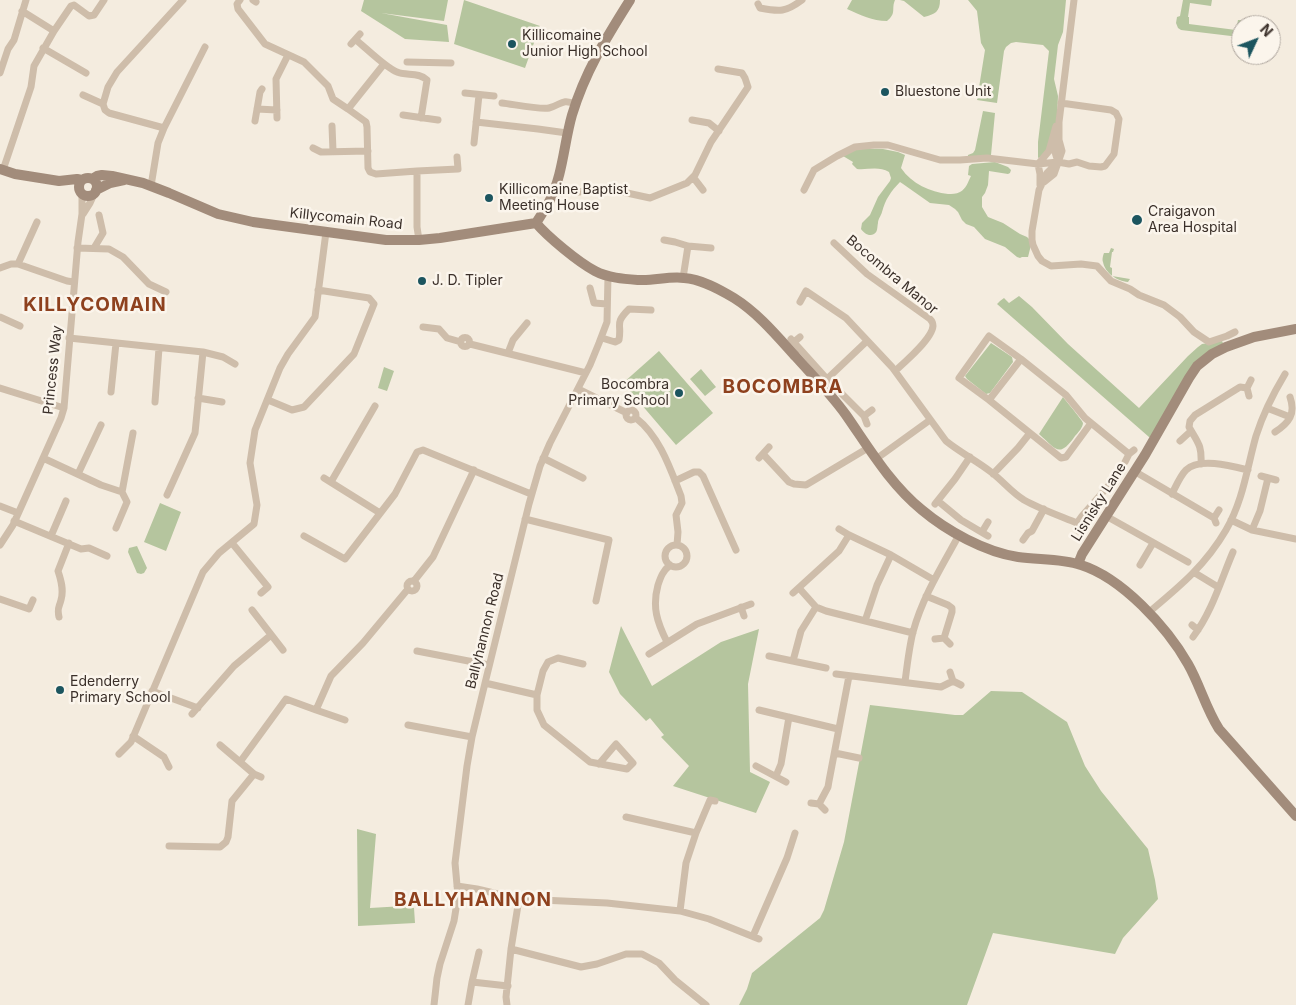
<!DOCTYPE html>
<style>
body{margin:0}
#map{position:relative;width:1296px;height:1005px;overflow:hidden;background:#f4ecdf;font-family:Inter,sans-serif}
canvas{display:block}
.north{position:absolute;left:1231px;top:15px;width:50px;height:50px;box-sizing:border-box;background:#fbf5ec;border:1px solid #aea69e;border-radius:50%;rotate:47deg;font-size:14px;font-weight:700;line-height:20px;text-align:center;color:#3b302a}
.north::after{content:'';display:block;margin:auto;width:18px;height:22px;background:#1c555f;clip-path:polygon(50% 0,100% 100%,50% 72%,0 100%)}
</style>
<div id="map">
<canvas width="1296" height="1005"></canvas>
<div class="north">N</div>
</div>
<script>
const c = document.querySelector('canvas').getContext('2d');
c.lineJoin = 'round';
function fill(path, color) { c.fillStyle = color; c.fill(path, 'evenodd'); }
function strokePath(path, color, width, dash) { c.strokeStyle = color; c.lineWidth = width; c.lineCap = dash ? 'butt' : 'round'; c.setLineDash(dash || []); c.stroke(path); }
function label(font, color, halo, rows, align = 'center') {
  c.font = font + ' Inter,sans-serif'; c.lineWidth = 5; c.setLineDash([]); c.textBaseline = 'middle'; c.strokeStyle = halo; c.fillStyle = color; for (const [text, x, y, turn = 0] of rows) {
    c.save(); c.translate(x, y); c.rotate((+turn || 0) * Math.PI / 180); c.textAlign = isNaN(turn) ? turn : align; if (halo) c.strokeText(text, 0, 0); c.fillText(text, 0, 0); c.restore();
  }
}
const green = new Path2D(`
 M 364,0 L 448,0 L 444,21 L 381,13 L 447,25 L 449,42 L 405,39 L 361,11 Z
 M 464,0 L 540,26 L 525,68 L 454,44 Z
 M 852,0 L 895,0 C 891,9 897,13 887,21 C 872,21 861,15 847,9 Z
 M 900,0 L 940,0 C 940,12 935,14 924,17 L 904,1 Z
 M 968,0 L 1066,0 L 1063,32 L 1058,45 L 1054,79 L 1058,96 L 1057,119 L 1054,131 L 1046,152 L 1042,156 L 1038,158 L 1038,142 L 1049,51 L 1043,45 L 1016,42 L 1011,43 L 1006,47 L 1004,51 L 997,103 L 977,100 L 985,50 L 981,43 L 977,11 Z
 M 1183,0 L 1212,0 L 1211,6 L 1190,3 L 1188,17 L 1189,17 L 1189,24 L 1236,30 L 1238,20 L 1241,20 L 1240,29 L 1234,36 L 1231,36 L 1181,30 L 1178,28 L 1176,23 L 1177,17 L 1180,16 Z
 M 983,111 L 995,113 L 991,155 L 988,157 L 968,157 L 968,155 L 973,153 L 975,150 Z
 M 883,149 L 898,152 L 905,155 L 901,168 C 912,184 930,192 948,194 C 952,194 956,194 960,192 C 966,189 968,182 971,176 L 968,175 L 969,166 L 972,164 L 995,162 L 1008,167 L 1011,170 L 1010,173 L 1008,174 L 989,171 L 988,185 L 985,193 L 982,197 L 982,207 L 988,217 L 1003,223 L 1020,234 L 1027,237 L 1029,239 L 1031,245 L 1028,257 L 1022,257 L 1020,258 L 1017,257 L 1005,247 L 985,239 L 974,227 L 966,224 L 962,220 L 958,212 L 955,209 L 949,205 L 930,203 L 903,184 L 900,182 C 891,191 885,200 882,212 C 881,216 878,219 878,223 C 877,227 878,232 874,234 C 869,237 864,233 861,229 L 862,223 L 870,215 L 878,197 L 890,181 L 891,178 L 889,172 C 879,166 868,170 857,169 L 852,164 L 853,162 L 843,156 C 854,147 869,149 883,149 Z
 M 1111,248 L 1114,249 L 1113,252 L 1112,252 L 1110,267 L 1112,268 L 1112,276 L 1130,279 L 1128,282 C 1117,281 1105,273 1103,262 C 1102,260 1103,255 1104,253 L 1109,253 Z
 M 1019,296 L 1032,307 L 1068,344 L 1139,408 L 1188,356 L 1198,347 L 1202,344 L 1222,341 L 1223,343 L 1215,349 L 1151,437 L 1149,437 L 997,304 L 1000,301 L 1004,298 L 1009,303 Z
 M 991,343 L 1012,357 L 1013,362 L 990,393 L 986,394 L 967,379 L 965,376 Z
 M 659,351 L 713,413 L 676,445 L 623,383 Z
 M 384,367 L 394,371 L 387,391 L 378,388 Z
 M 701,369 L 716,387 L 705,396 L 690,379 Z
 M 1063,397 C 1066,401 1083,421 1083,423 C 1083,427 1078,433 1075,436 C 1059,459 1056,449 1039,434 Z
 M 160,503 L 181,512 L 166,551 L 144,542 Z
 M 137,546 L 147,568 L 144,573 L 141,574 L 137,573 L 128,552 L 129,548 Z
 M 621,626 L 652,686 L 721,642 L 759,629 L 748,684 L 750,772 L 770,782 L 756,813 L 673,786 L 689,766 L 661,737 L 664,735 L 650,718 L 646,721 L 620,694 L 609,672 Z
 M 991,691 L 1022,692 L 1067,722 L 1085,766 L 1101,791 L 1148,849 L 1155,880 L 1158,899 L 1123,938 L 1115,954 L 993,933 L 967,1005 L 739,1005 L 747,989 L 752,973 L 820,918 L 824,910 L 844,842 L 870,705 L 955,715 L 963,715 Z
 M 357,829 L 376,834 L 370,908 L 404,906 L 414,908 L 415,923 L 358,926 Z`);
const street = new Path2D(`
 M 240,0 L 237,4 L 238,9 L 265,44 L 304,62 L 328,86 L 333,99 L 348,109
 M 253,0 L 256,2
 M 758,4 L 760,8 C 780,12 786,12 802,0
 M 54,31 L 71,6 L 74,5 L 89,16 L 94,15 L 104,0
 M 356,40 C 366,48 386,68 397,72 C 406,76 419,72 427,80 L 421,118
 M 351,44 L 360,34
 M 43,48 L 86,73
 M 407,62 L 451,63
 M 384,64 L 348,109 L 366,122 L 367,127 L 368,168 L 370,172 L 376,174 L 417,171 L 458,169 L 457,157
 M 0,73 L 8,49 L 14,40 L 26,0
 M 465,93 L 494,96
 M 83,95 L 103,104
 M 502,103 C 512,104 541,110 549,108 C 561,105 562,98 575,104
 M 257,109 L 277,110
 M 403,115 L 438,120
 M 277,118 L 276,79 L 288,55
 M 692,120 L 709,123 L 719,131
 M 255,121 L 260,92 L 262,89
 M 476,122 L 538,129 L 567,133
 M 332,126 L 333,151
 M 164,128 L 109,113 L 105,110 L 103,104 L 108,87 L 117,72 L 183,0
 M 474,143 L 479,95
 M 313,148 L 321,152 L 368,151
 M 1058,162 L 1047,173 L 1039,190 L 1032,231 L 1032,240 L 1033,245 L 1038,256 L 1042,261 L 1051,266 L 1081,264 L 1097,266 L 1111,281 L 1130,289 L 1139,295 L 1164,305 L 1180,317 L 1194,332 L 1209,342 L 1227,336 L 1235,332
 M 1058,162 L 1055,152 L 1058,140
 M 1039,163 L 1049,151 L 1056,126
 M 1038,164 L 1040,174 L 1040,185
 M 3,170 L 31,87 L 34,66 L 54,31 L 22,11
 M 417,171 L 417,227 L 419,240
 M 693,177 L 703,190
 M 1044,182 L 1054,174 L 1062,151 L 1059,140 L 1059,122 L 1074,0
 M 151,186 L 158,143 L 164,128 L 205,47
 M 555,189 L 570,192 L 580,192 L 593,188 L 604,188 L 650,198 L 687,183 L 695,175 L 711,142 L 748,87 L 745,78 L 742,73 L 718,69
 M 804,190 L 814,170 L 837,156 L 855,147 L 874,145 L 888,145 L 940,160 L 960,160 L 987,158 L 1038,164 L 1058,162 L 1069,164 L 1077,162 L 1089,166 L 1101,167 L 1105,166 L 1114,154 L 1119,119 L 1116,113 L 1111,110 L 1061,103
 M 83,214 L 90,203 L 94,194
 M 664,240 L 675,242 L 688,246 L 711,248
 M 834,243 L 867,274 L 930,319 C 932,321 933,323 933,326 C 932,339 905,362 895,371
 M 77,248 L 109,249 L 123,257 L 149,284 L 166,292
 M 94,248 L 103,233 L 99,215
 M 18,264 L 37,222
 M 0,268 L 11,264 L 18,264 L 67,281 L 74,282
 M 683,278 L 688,246
 M 590,288 L 594,303 L 607,304
 M 800,302 L 806,291 L 846,318 L 892,367 L 946,441 C 961,453 977,461 991,472 C 1003,481 1011,492 1024,500 C 1040,509 1060,516 1077,523
 M 0,317 L 20,326
 M 423,327 L 439,329 L 447,338 L 461,342
 M460.5 342a4.5 4.5 0 1 1 9 0a4.5 4.5 0 1 1-9 0Z
 M 69,338 L 203,352 L 223,357 L 235,364
 M 602,338 L 615,342 L 619,340 C 622,323 614,324 629,309 L 651,310
 M 791,339 L 827,379 L 864,416 L 867,424
 M 794,342 L 800,337
 M 470,344 L 586,373
 M 508,353 L 513,340 L 527,323
 M 827,379 L 867,341
 M 0,388 L 64,408
 M 1247,388 L 1251,380
 M 578,389 L 627,413
 M 111,392 L 116,343
 M 198,398 L 222,402
 M 268,400 L 292,410 L 304,407 L 354,354 L 374,304 L 369,298 L 318,290
 M 989,400 L 1021,359
 M 155,402 L 159,348
 M 1267,408 L 1290,417
 M626 415a5 5 0 1 1 10 0a5 5 0 1 1-10 0Z
 M 864,416 L 872,410
 M 636,418 C 660,437 670,468 681,496 L 682,503 L 676,515 L 678,532 L 677,545
 M 1091,423 L 1066,457 L 1061,458 L 989,400 L 959,378 L 989,336 L 1021,359 L 1066,395 L 1085,418 L 1129,454
 M 1275,432 C 1289,423 1296,414 1290,397
 M 1180,441 L 1191,431
 M 763,454 L 789,482 L 794,484 L 806,485 L 868,448
 M 43,458 L 101,485 L 122,492
 M 543,458 L 583,478
 M 759,458 L 769,447
 M 876,459 L 930,420
 M 1125,462 L 1129,454 L 1134,450
 M 1201,464 C 1202,445 1198,443 1189,427 L 1190,421 L 1195,415 L 1240,387 L 1247,388 L 1249,396
 M 1134,471 L 1214,518
 M 78,474 L 101,425
 M 993,474 L 1018,448 L 1030,433
 M 1261,476 L 1276,480
 M 324,478 L 380,513
 M 675,481 L 694,472 L 699,472 L 703,476 L 736,550
 M 331,482 L 375,406
 M 1172,494 C 1176,486 1180,476 1186,470 C 1199,457 1232,466 1248,470
 M 167,495 L 195,433 L 203,352
 M 938,501 L 961,520 L 988,536
 M 935,504 L 955,479 L 970,457
 M 0,506 L 18,513
 M 1106,516 L 1188,562
 M 525,519 L 609,540 L 596,601
 M 1231,520 L 1252,530 L 1296,539
 M 14,521 L 81,549 L 89,548 L 107,556
 M 1216,523 L 1214,518 L 1219,510
 M 116,528 L 127,502 L 122,492 L 133,433
 M 839,529 L 849,535 L 891,555 L 934,580
 M 1252,530 L 1260,511 L 1268,478
 M 1079,531 L 1077,523 L 1082,516 L 1110,484
 M 982,532 L 988,522
 M 51,536 L 66,501
 M 304,536 L 345,559 L 395,494 L 417,452 L 423,450 L 531,494
 M 1023,540 L 1028,533 L 1032,531 L 1044,509
 M 232,543 L 268,587 L 261,593
 M665 556a11 11 0 1 1 22 0a11 11 0 1 1-22 0Z
 M 0,545 L 13,525 L 61,418 L 64,408 L 78,242 L 82,214 L 82,193
 M 1140,565 L 1153,543
 M 1195,573 L 1218,587
 M407 586a5 5 0 1 1 10 0a5 5 0 1 1-10 0Z
 M 414,581 L 433,557 L 474,470
 M 799,588 L 816,607 L 826,611 L 913,633
 M 793,593 L 839,551 L 849,535
 M 926,596 L 948,605 L 952,608 L 952,612 L 944,638
 M 0,599 L 29,609 L 33,600
 M 741,607 L 744,616
 M 252,610 L 283,650
 M 1148,613 C 1179,587 1205,566 1226,530 C 1243,501 1247,468 1256,436 C 1263,414 1273,394 1285,374
 M 59,617 C 57,608 59,608 61,600 C 64,590 61,580 58,571 L 69,543
 M 865,621 L 877,585 L 891,555
 M 1192,625 L 1198,630
 M 1193,637 C 1212,612 1221,580 1233,552
 M 935,639 L 944,638 L 950,644
 M 667,642 C 657,622 652,607 658,585 C 661,576 663,571 670,565
 M 417,651 L 489,665
 M 649,654 L 697,624 L 751,604
 M 769,656 L 826,668
 M 793,661 L 801,631 L 816,607
 M 583,664 L 558,658 L 548,662 L 543,671 L 537,695 L 537,710 L 544,725 L 590,762 L 627,769 L 633,763 L 616,744 L 599,764
 M 950,672 L 953,681 L 961,685
 M 836,674 L 941,687 L 953,681
 M 905,682 C 907,666 909,648 913,632 C 922,598 942,566 959,535
 M 485,683 L 537,695
 M 152,691 L 198,708
 M 759,710 L 838,729
 M 192,714 L 234,666 L 271,635
 M 345,720 L 316,710 L 331,676 L 363,643 L 408,589
 M 408,725 L 472,737
 M 133,736 L 164,757 L 169,767
 M 220,745 L 254,774 L 261,777
 M 835,753 L 859,758
 M 119,754 L 131,742 L 203,572 L 219,553 L 254,524 L 257,505 L 250,463 L 255,430 L 280,368 L 288,354 L 315,317 L 326,232
 M 240,762 L 286,699 L 316,710
 M 756,766 L 786,782
 M 776,776 L 781,764 L 789,717
 M 811,803 L 819,804 L 825,810
 M 819,804 L 828,787 L 829,781 L 849,676
 M 626,817 L 696,833
 M 169,846 L 220,847 L 226,842 L 228,837 L 232,801 L 254,774
 M 457,886 L 477,889 L 519,899 L 607,903 L 680,911 L 709,919 L 759,939
 M 680,911 L 686,863 L 696,833 L 710,800 L 715,801
 M 753,936 L 787,858 L 795,833
 M 511,949 L 581,967 L 597,964 L 626,954 L 642,954 L 659,963 L 675,980 L 706,1005
 M 472,982 L 508,986
 M 434,1005 L 437,978 L 440,964 L 454,921 L 458,896 L 455,863 L 467,766 L 472,737 L 486,679 L 529,504 L 540,466 L 550,443 L 590,365 L 599,343 L 607,322 L 608,276
 M 468,1005 L 472,982 L 479,952
 M 507,1005 L 506,997 L 511,949 L 519,899`);
const secondary = new Path2D(`
 M 0,169 L 15,174 L 59,181 L 77,179 L 82,180
 M79 187a9 9 0 1 1 18 0a9 9 0 1 1-18 0Z
 M 92,179 L 97,176 L 102,175 L 112,176 L 143,183 L 169,193 L 218,214 L 253,222 L 386,240 L 419,240 L 440,238 L 536,223
 M 96,190 L 110,183 L 124,180
 M 536,223 C 548,237 578,262 595,271 C 608,278 625,279 639,280 C 654,281 669,276 684,278 C 701,279 719,289 734,298 C 758,313 777,336 796,357 C 813,376 831,394 846,415 C 869,448 890,484 922,510 C 947,531 985,552 1018,557 C 1039,560 1061,558 1081,565 C 1122,578 1167,627 1188,664 C 1200,685 1206,709 1219,729 L 1296,816
 M 536,223 C 541,215 546,208 550,200 C 563,174 564,143 572,115 C 585,72 606,38 630,0
 M 1078,564 L 1082,554 L 1145,455 L 1189,378 L 1197,366 L 1212,354 L 1226,347 L 1254,337 L 1296,329`);
const markers = [
 [512,44,5,"#1c555f"],
 [885,92,5,"#1c555f"],
 [489,198,5,"#1c555f"],
 [1137,220,6,"#1c555f"],
 [422,281,5,"#1c555f"],
 [679,393,5,"#1c555f"],
 [60,690,5,"#1c555f"]
];
const poiNames = [
 ["Killicomaine",522,36],
 ["Junior High School",522,52],
 ["Bluestone Unit",895,92],
 ["Killicomaine Baptist",499,190],
 ["Meeting House",499,206],
 ["Craigavon",1148,212],
 ["Area Hospital",1148,228],
 ["J. D. Tipler",432,281],
 ["Bocombra",669,385,"right"],
 ["Primary School",669,401,"right"],
 ["Edenderry",70,682],
 ["Primary School",70,698]
];
const streetNames = [
 ["Killycomain Road",346,219,6],
 ["Bocombra Manor",892,275,40],
 ["Princess Way",53,370,-84],
 ["Lisnisky Lane",1099,502,-58],
 ["Ballyhannon Road",485,631,-76]
];
const districtNames = [
 ["KILLYCOMAIN",95,305],
 ["BOCOMBRA",783,387],
 ["BALLYHANNON",473,900]
];
fill(green, '#b5c59e');
strokePath(street, '#cebdaa', 7);
strokePath(secondary, '#a28c7b', 10);
for (const [x, y, r, color] of markers) { const dot = new Path2D(); dot.arc(x, y, r, 0, 2 * Math.PI); c.fillStyle = color; c.fill(dot); strokePath(dot, '#fbf5ec', 2); }
label('14px', '#3b302a', '#fbf5ec', poiNames, 'left');
label('14px', '#3b302a', '#fbf5ec', streetNames);
c.letterSpacing = '1px';
label('bold 19px', '#8e411e', '#fbf5ec', districtNames);
c.letterSpacing = '0px';
</script>
